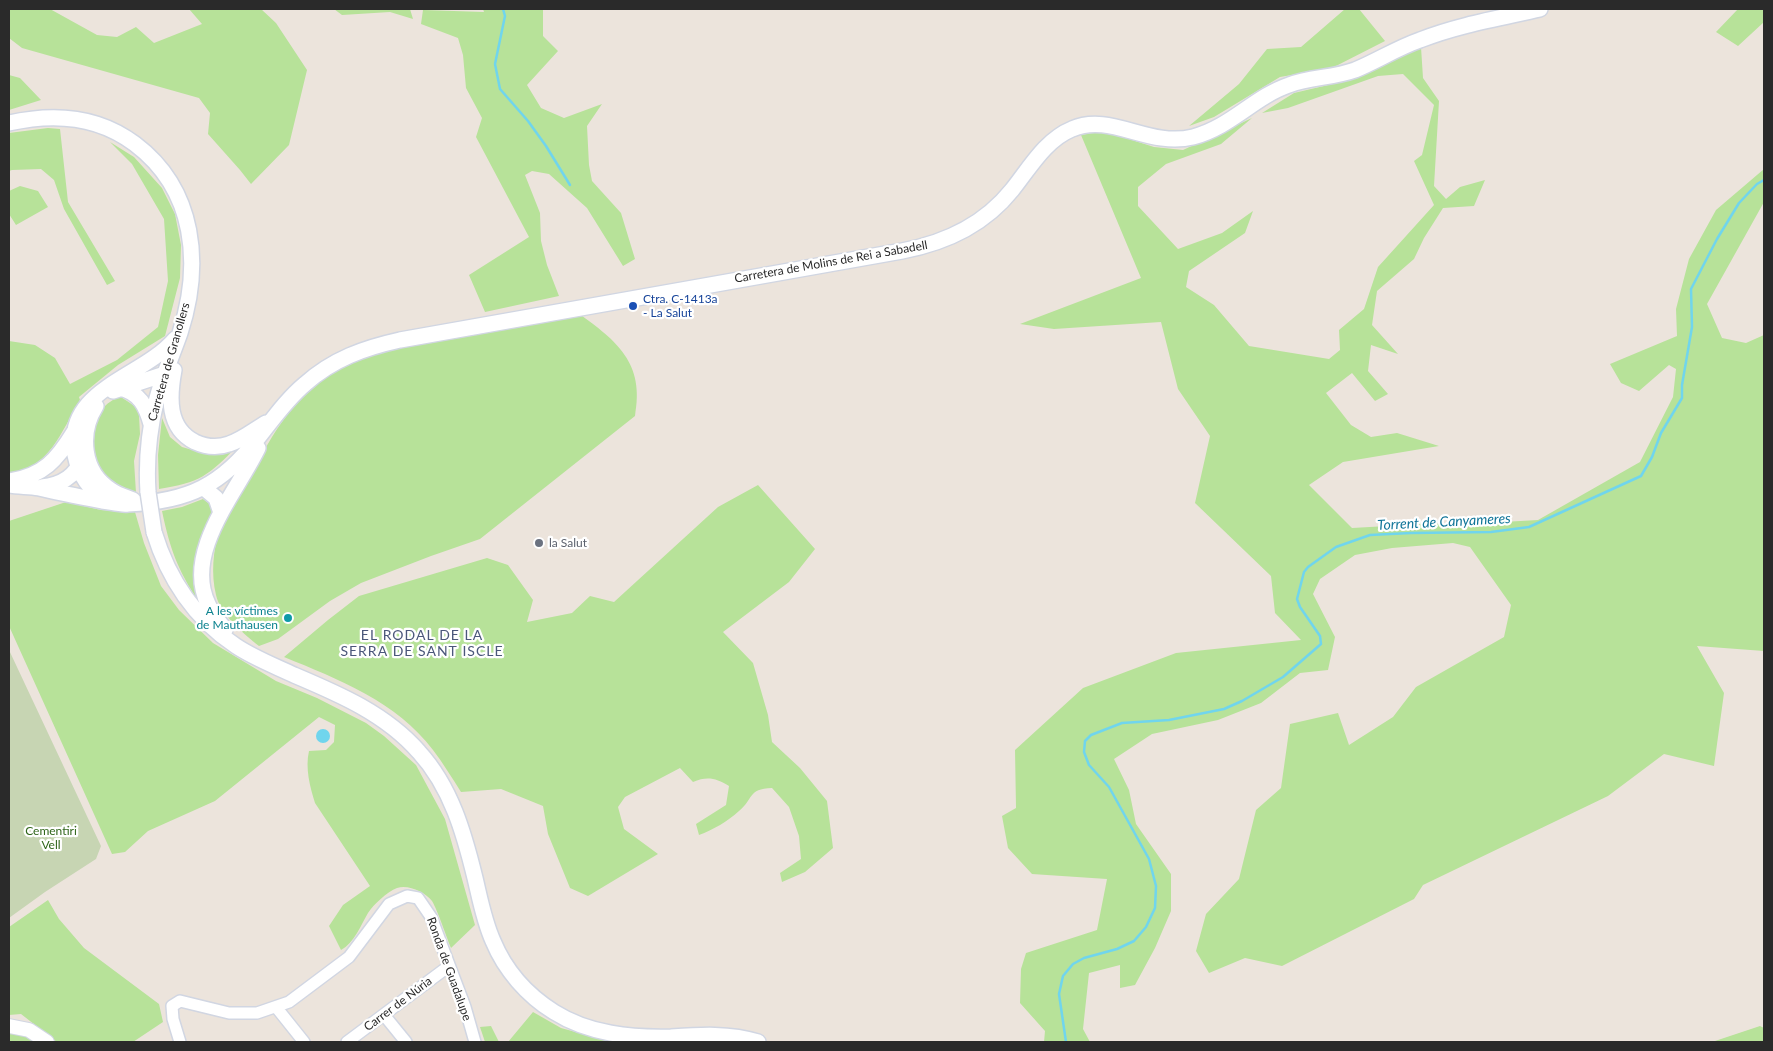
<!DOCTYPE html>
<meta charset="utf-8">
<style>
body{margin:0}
#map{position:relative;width:1773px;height:1051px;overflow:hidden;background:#ece4dc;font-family:Lato,sans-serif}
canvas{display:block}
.frame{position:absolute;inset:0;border:10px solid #2a2a2a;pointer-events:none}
</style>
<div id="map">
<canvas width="1773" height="1051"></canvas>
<div class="frame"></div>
</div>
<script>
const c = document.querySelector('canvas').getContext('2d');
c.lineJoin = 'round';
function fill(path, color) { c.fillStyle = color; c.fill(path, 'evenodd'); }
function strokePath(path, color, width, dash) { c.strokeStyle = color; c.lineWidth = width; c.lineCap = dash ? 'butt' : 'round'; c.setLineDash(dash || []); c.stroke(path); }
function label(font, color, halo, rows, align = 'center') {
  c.font = font + ' Lato,sans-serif'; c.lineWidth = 4.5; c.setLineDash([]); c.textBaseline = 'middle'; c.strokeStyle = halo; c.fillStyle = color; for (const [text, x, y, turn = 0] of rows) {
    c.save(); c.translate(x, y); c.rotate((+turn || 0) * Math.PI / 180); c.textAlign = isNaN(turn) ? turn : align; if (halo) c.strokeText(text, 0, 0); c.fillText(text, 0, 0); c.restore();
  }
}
const green = new Path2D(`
 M 9,9 L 50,9 L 97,35 L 117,37 L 136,27 L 154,43 L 202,24 L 189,9 L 261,9 L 276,23 L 307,70 L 289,145 L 251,184 L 240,170 L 208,134 L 210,113 L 199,98 L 22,48 L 9,38 Z
 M 334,9 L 410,9 L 413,19 L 390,12 L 342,15 Z
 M 483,9 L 543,9 L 543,36 L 558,51 L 527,85 L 541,108 L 564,118 L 602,104 L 587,126 L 589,165 L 592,181 L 621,213 L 635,259 L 623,266 L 587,208 L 549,174 L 532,171 L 525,175 L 540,213 L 541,241 L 547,265 L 559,296 L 485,312 L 469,275 L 529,237 L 476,137 L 482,118 L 466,88 L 463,55 L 458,38 L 421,24 L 423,10 L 484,12 Z
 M 1345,9 L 1359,9 L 1385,41 L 1332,68 L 1280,77 L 1214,117 L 1189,126 L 1239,84 L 1267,49 L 1301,47 Z
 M 1738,9 L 1764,9 L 1764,22 L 1738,46 L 1716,32 Z
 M 1421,47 L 1423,78 L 1439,101 L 1434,186 L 1446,199 L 1460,187 L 1485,180 L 1474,206 L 1443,208 L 1424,238 L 1414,259 L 1377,291 L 1372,325 L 1398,354 L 1371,345 L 1368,371 L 1388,394 L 1375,401 L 1352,373 L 1326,393 L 1351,425 L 1371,437 L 1397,433 L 1439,446 L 1343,462 L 1309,485 L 1352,528 L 1423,524 L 1485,523 L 1538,520 L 1640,462 L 1673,397 L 1676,369 L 1669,365 L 1639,391 L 1621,383 L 1610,364 L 1677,336 L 1676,309 L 1689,259 L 1716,210 L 1764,169 L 1764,202 L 1707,304 L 1722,338 L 1746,343 L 1764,335 L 1764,651 L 1697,646 L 1724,693 L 1714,766 L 1664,754 L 1608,796 L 1423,885 L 1414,899 L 1282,966 L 1245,958 L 1209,973 L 1196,951 L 1206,914 L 1239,879 L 1256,810 L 1281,788 L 1290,724 L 1338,713 L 1349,745 L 1393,717 L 1416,687 L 1504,637 L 1511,605 L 1470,547 L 1453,543 L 1392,548 L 1355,555 L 1320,579 L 1313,594 L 1335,637 L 1328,670 L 1300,673 L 1261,703 L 1218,720 L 1152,734 L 1114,759 L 1129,790 L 1136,824 L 1171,874 L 1171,911 L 1155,948 L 1135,985 L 1120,988 L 1120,965 L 1089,973 L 1083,1029 L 1090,1042 L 1044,1042 L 1045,1031 L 1020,1003 L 1021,969 L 1026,953 L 1097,930 L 1107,879 L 1032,874 L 1008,848 L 1002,816 L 1016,808 L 1015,750 L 1083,688 L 1176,653 L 1301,640 L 1275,613 L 1271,576 L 1195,503 L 1210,436 L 1178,389 L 1161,322 L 1054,329 L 1020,324 L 1141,278 L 1081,135 L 1104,131 L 1154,147 L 1183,150 L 1252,118 L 1221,144 L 1166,164 L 1138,187 L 1138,206 L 1178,249 L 1222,233 L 1253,211 L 1245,233 L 1189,271 L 1186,287 L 1214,305 L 1249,346 L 1329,359 L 1340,350 L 1339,330 L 1364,309 L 1378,267 L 1434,205 L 1414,161 L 1422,155 L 1434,105 L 1403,74 L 1378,76 L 1288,108 L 1262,113 L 1294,93 L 1345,81 L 1409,50 Z
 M 9,75 L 20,78 L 41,100 L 9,110 Z
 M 48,128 L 60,129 L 68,202 L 115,281 L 107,285 L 64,209 L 54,180 L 41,169 L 12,170 L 9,171 L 9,133 Z
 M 110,142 L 134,157 L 162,188 L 175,214 L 181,245 L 180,278 L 165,336 L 118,365 L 79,397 L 80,400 C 62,430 49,470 9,473 L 9,341 L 35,345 L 55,358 L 70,384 L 117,360 L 158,327 L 168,281 L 164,219 L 132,164 Z
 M 20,186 L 38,191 L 48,207 L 16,225 L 9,214 L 9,191 Z
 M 578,313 C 617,341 645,363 635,416 L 480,539 L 431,556 L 361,583 L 330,601 L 278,639 L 259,646 C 244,634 220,614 216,595 C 211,574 213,551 219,531 C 224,516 235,501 243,488 C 270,441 289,397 339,369 C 371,351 416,344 452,337 C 494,329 536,321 578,313 Z
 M 121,397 L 136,407 L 139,415 L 140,434 L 134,461 L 136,493 C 127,488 115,484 108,478 C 85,456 88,405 121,397 Z
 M 162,418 L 170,437 L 182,447 L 196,451 L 217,453 L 237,446 C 210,475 199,483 159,489 L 158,455 Z
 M 758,485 L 815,549 L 789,582 L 723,632 L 753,663 L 768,715 L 772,742 L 800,768 L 827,801 L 833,848 L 805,872 L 782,882 L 780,873 L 801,859 L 799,836 L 789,807 L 772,788 C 747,789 754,799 739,811 C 728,821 713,830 699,835 L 696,824 L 726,805 L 729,786 C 716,778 707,776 693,782 L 680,768 L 625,797 L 618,807 L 624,829 L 658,854 L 588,896 L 570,888 L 548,834 L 543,806 L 501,789 L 461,792 C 452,778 443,763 433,750 C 397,702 338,679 284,657 L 328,620 L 359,596 L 487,558 L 508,565 L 533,600 L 527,622 L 572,613 L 590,596 L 614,602 L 718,507 Z
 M 203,499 L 211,505 C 213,517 207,527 203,539 C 197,558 192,581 198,601 C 177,568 170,549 162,511 L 182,507 Z
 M 66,502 L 101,510 L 135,512 L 144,543 L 161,586 L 179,610 L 213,643 L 276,681 L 317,698 L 366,723 L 384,736 L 416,765 L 445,819 L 475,925 L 451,948 C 446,936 438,911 432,901 C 425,892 408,884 397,888 C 387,892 374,904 368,913 C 361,925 354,943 341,950 L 329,926 L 343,905 L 370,886 L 315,803 C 310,787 305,768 309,751 L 326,750 L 334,742 L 335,725 L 319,717 L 215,801 L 148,831 L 125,852 L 112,854 L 9,626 L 9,521 Z
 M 48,900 L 59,919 L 84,948 L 159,1004 L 163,1022 L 133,1042 L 57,1042 L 21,1014 L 9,1015 L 9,927 Z
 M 533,1012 L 561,1028 L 612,1042 L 508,1042 Z
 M 491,1026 L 499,1042 L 485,1042 L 480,1027 Z
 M 1760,1026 L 1764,1028 L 1764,1042 L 1712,1042 Z
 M 16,1033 L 36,1040 L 39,1042 L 9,1042 L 9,1034 Z`);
const cemetery = new Path2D(`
 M 9,650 L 101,846 L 96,859 L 45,892 L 9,918 Z`);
const water = new Path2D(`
 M316 736a7 7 0 1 1 14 0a7 7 0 1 1-14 0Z`);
const stream = new Path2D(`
 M 503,9 L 505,16 L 495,64 L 500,89 L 528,121 L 546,146 L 570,185
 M 1066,1042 L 1059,994 L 1063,976 L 1073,964 L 1084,958 L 1117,949 L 1134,941 L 1146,927 L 1155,908 L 1156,886 L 1149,859 L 1109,787 L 1089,765 L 1084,752 L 1085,741 L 1091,735 L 1122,723 L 1169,720 L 1224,709 L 1242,701 L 1283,677 L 1321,644 L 1320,636 L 1300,607 L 1297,599 L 1304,572 L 1308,567 L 1336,547 L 1370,535 L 1411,533 L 1491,532 L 1529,527 L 1641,476 L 1652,457 L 1661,433 L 1682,398 L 1682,385 L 1692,327 L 1691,289 L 1717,239 L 1739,203 L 1757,184 L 1764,180`);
const minor = new Path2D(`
 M 276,1007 L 304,1042
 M 384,1015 L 406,1042
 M 180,1042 L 173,1019 L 172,1006 L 180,1001 L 229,1013 L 257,1013 L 289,1002 L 349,957 L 389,904 L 407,896 L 418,898 L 431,917 L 465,1007 L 475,1042
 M 347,1042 L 449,966`);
const tertiary = new Path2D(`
 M 9,1026 L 29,1030 L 47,1042`);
const secondary = new Path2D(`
 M 9,123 C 53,113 98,116 135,144 C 196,190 202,265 180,333 C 172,356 162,378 156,402 C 149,431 146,461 148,492
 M 174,370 C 169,397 167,428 195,442 C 206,447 218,448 229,444 C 242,440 254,430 266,423
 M 120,388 C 140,393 146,406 151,424
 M 113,391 L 165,374
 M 96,406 C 79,433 82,472 111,490 C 118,495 126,497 133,500
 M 10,481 C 43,476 57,460 74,432
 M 9,485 C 19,487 29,486 39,488 C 60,493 81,497 102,501 C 111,502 120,505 128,504 C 188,502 222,485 258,438 C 273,419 287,399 305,384 C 333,359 364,348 400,340 L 902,251 C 945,243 984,225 1012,190 C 1029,169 1045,140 1072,129 C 1111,112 1148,148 1193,137 C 1231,127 1254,97 1289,85 C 1310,77 1333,78 1355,70 C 1377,61 1397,48 1420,40 C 1458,25 1500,18 1540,9
 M 42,487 C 59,485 76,477 81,459
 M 204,488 L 216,498 L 221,513
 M 107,501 C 91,491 79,475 75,455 C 63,388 141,379 175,339
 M 154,532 C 168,578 195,619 236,646 C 254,658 275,666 294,675 C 339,694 386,714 419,752 C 451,787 464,833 475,878 C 480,899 484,921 493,941 C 505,970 527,995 554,1012 C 589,1034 631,1038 671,1037 C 700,1035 730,1033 758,1042
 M 225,630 C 220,622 212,614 208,604 C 183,552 237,492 258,448`);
const secondaryBridge = new Path2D(`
 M 148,492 L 154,532`);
const markers = [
 [633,306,5,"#1a4fb4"],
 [539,543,5,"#6b7280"],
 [288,618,5,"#0f9aa8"]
];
const streetNames = [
 ["Carretera de Molins de Rei a Sabadell",831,262,-10],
 ["Carretera de Granollers",169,362,-74],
 ["Ronda de Guadalupe",449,969,70],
 ["Carrer de Núria",398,1004,-37]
];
const transitNames = [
 ["Ctra. C-1413a",643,299],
 ["- La Salut",643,313]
];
const worshipNames = [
 ["la Salut",549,543]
];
const cultureNames = [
 ["A les víctimes",278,611],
 ["de Mauthausen",278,625]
];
const parkNames = [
 ["Cementiri",51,831],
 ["Vell",51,845]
];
const waterNames = [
 ["Torrent de Canyameres",1444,522,-3]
];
const neighbourhoodNames = [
 ["EL RODAL DE LA",422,635],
 ["SERRA DE SANT ISCLE",422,651]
];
fill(green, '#b7e299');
fill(cemetery, '#c7d5b3');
fill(water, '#70d5ed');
strokePath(stream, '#70d5ed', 2.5);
strokePath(minor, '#d1d6e2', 14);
strokePath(tertiary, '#d1d6e2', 16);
strokePath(secondary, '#d1d6e2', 18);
strokePath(minor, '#fff', 11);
strokePath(tertiary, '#fff', 14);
strokePath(secondary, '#fff', 15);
strokePath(secondaryBridge, '#d1d6e2', 18, []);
strokePath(secondaryBridge, '#fff', 15);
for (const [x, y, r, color] of markers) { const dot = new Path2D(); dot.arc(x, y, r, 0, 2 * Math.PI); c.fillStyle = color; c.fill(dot); strokePath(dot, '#fff', 2); }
label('12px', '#2a2a2a', '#fff', streetNames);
label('12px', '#164399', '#fff', transitNames, 'left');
label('12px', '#5b616d', '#fff', worshipNames, 'left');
label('12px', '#0d838f', '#fff', cultureNames, 'right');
label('12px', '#30661b', '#fff', parkNames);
label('italic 14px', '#0f7498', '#fff', waterNames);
c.letterSpacing = '1px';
label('14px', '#4b577a', '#fff', neighbourhoodNames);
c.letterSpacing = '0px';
</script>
